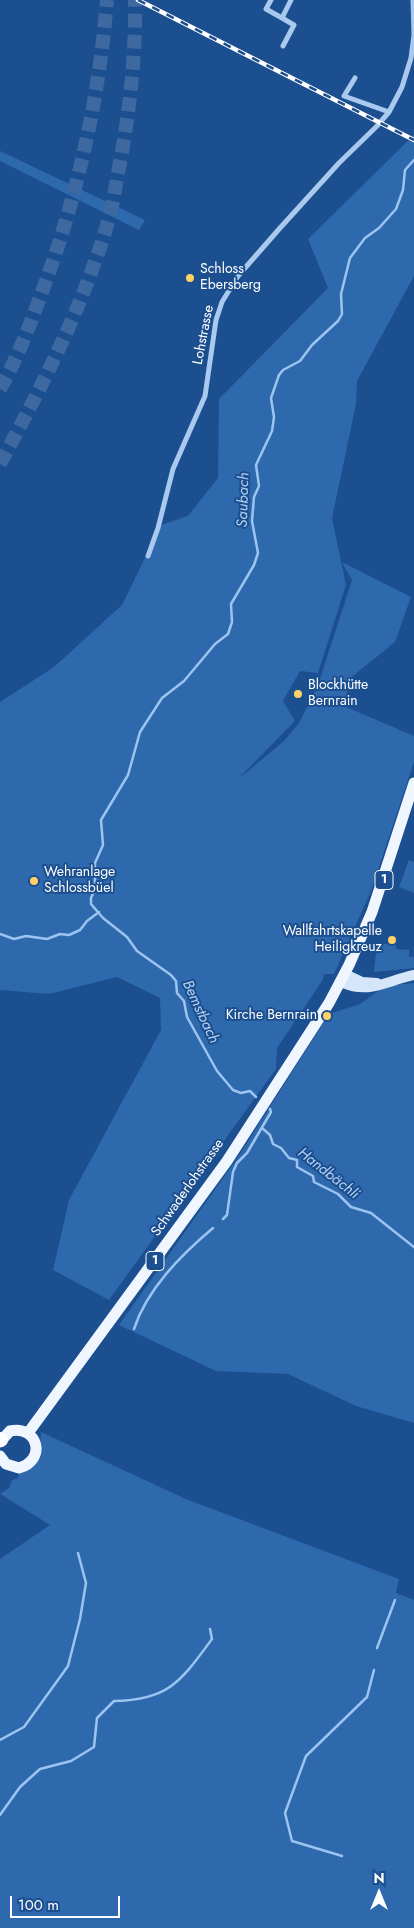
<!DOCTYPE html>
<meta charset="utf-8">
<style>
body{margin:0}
#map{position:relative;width:414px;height:1928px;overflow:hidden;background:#1b4f8f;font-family:Jost,sans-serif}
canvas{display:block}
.north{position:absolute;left:354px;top:1868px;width:50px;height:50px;-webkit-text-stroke:4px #1b4f8f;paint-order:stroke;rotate:0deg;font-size:14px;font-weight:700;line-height:20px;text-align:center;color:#fff}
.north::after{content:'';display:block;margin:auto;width:18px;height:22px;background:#fff;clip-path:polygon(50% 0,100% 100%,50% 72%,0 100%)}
.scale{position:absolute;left:10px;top:1896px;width:110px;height:22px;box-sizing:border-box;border:2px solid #fff;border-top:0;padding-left:6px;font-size:15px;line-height:18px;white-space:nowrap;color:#fff;-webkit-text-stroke:4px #1b4f8f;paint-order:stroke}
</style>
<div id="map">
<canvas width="414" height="1928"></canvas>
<div class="north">N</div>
<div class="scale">100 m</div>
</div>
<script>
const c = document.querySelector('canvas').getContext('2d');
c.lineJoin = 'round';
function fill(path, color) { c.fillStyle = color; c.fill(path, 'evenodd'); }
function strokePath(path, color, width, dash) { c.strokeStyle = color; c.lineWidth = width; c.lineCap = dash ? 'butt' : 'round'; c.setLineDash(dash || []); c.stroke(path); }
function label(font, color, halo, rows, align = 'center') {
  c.font = font + ' Jost,sans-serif'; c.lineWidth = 4; c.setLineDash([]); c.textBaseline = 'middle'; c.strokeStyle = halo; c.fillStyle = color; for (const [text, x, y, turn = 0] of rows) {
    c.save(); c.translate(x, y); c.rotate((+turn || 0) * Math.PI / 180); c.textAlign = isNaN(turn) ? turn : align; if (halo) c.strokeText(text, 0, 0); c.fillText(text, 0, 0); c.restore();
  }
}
const green = new Path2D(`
 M 414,135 L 414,276 L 357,381 L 356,404 L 332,518 L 346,585 L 318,673 L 300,671 L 283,701 L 295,721 L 237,780 L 284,741 L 299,723 L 317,688 L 352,580 L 342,562 L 411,597 L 395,642 L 348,680 L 346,707 L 414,736 L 414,762 L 371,891 L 334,974 L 324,974 L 322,981 L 277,1048 L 276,1069 L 109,1300 L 53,1270 L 69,1200 L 161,1030 L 160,998 L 117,977 L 49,994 L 0,990 L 0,702 L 54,667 L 122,605 L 161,525 L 188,516 L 218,478 L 219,399 L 328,288 L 308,239 Z
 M 0,151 L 145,220 L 139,230 L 0,161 Z
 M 409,860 L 414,862 L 414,893 L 399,887 Z
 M 377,943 L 396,945 L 396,949 L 409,950 L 409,957 L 414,957 L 414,968 L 374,972 Z
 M 414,983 L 414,1423 L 356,1406 L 288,1374 L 216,1371 L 119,1325 L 238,1157 L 329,1014 L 360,1004 L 385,986 Z
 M 41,1432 L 186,1499 L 399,1579 L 396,1593 L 414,1600 L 414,1928 L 0,1928 L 0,1559 L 50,1525 L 0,1494 L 9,1488 L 12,1480 L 18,1478 L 19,1473 L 40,1447 Z`);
const stream = new Path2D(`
 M 0,934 L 14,939 L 26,936 L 47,939 L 60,934 L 69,935 L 80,930 L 87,921 L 99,912
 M 256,1097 L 250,1091 L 241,1093 L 233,1090 L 217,1071 L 187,1017 L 184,1001 L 177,993 L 176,981 L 171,975 L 137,951 L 127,937 L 103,918 L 91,904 L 91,898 L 95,889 L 95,863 L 103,845 L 101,820 L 128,775 L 140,732 L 162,698 L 184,681 L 215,644 L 228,634 L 232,622 L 231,604 L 254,565 L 258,553 L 252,521 L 254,497 L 259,486 L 256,465 L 272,431 L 274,417 L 271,398 L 279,375 L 283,370 L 300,361 L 312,345 L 338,321 L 342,314 L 341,294 L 350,258 L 365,238 L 379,228 L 396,209 L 403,190 L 405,170 L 414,160
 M 262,1128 L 270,1135 L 273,1144 L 281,1148 L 289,1158 L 297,1160 L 297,1167 L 313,1176 L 314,1182 L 338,1194 L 351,1207 L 371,1213 L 414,1247
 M 223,1219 L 227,1215 L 233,1172 L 237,1163 L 247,1153 L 271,1112 L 270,1109
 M 134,1329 C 147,1289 181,1255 213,1228
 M 377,1648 L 395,1600
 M 0,1740 L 24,1727 L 68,1666 L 80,1619 L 86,1583 L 78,1553
 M 0,1815 L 20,1787 L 40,1769 L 71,1761 L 94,1747 L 97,1718 L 114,1701 C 169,1700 181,1681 212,1639 L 210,1629
 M 342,1856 L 292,1841 L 285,1813 L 306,1756 L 367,1697 L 374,1670`);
const highwayTunnel = new Path2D(`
 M 0,389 C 17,359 30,325 42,292 C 77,198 99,100 107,0
 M 0,464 C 42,386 83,307 108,222 C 113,206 115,189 118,173 C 129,117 136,58 135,0`);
const street = new Path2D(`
 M 271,0 L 266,9 L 282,18 L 291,0
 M 282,18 L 294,25 L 283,46
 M 355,78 L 344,96 L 389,112
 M 148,556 L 158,528 L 173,469 L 205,396 L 216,320 L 222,302 L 238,276 L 280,228 L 339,163 L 377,126 L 389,112 L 402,87 L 411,58 L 414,35 L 413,0`);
const secondary = new Path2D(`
 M 345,974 L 362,982 L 377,983
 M 341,982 C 368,995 386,981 414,975`);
const primary = new Path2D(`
 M 28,1433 L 227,1161 L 329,1003 L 349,965 L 372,912 L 414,783
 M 0,1442 L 10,1431 C 38,1425 47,1460 19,1468 L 6,1464 L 0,1456`);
const highway = new Path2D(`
 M 0,1439 L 1,1440`);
const rail = new Path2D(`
 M 138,0 L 414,140`);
const markers = [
 [190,278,5,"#ffd166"],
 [298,694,5,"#ffd166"],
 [34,881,5,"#ffd166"],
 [392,940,5,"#ffd166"],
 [327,1016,5,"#ffd166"]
];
const shields = [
 [384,880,18],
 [155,1261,18]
];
const shieldNames = [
 ["1",384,880],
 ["1",155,1261]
];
const poiNames = [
 ["Schloss",200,270],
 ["Ebersberg",200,286],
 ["Blockhütte",308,686],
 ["Bernrain",308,702],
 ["Wehranlage",44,873],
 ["Schlossbüel",44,889],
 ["Wallfahrtskapelle",382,932,"right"],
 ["Heiligkreuz",382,948,"right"],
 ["Kirche Bernrain",317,1016,"right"]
];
const streetNames = [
 ["Lohstrasse",204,335,-79],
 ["Schwaderlohstrasse",188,1188,-55]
];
const waterNames = [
 ["Saubach",244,500,-88],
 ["Bemstbach",200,1012,65],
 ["Handbächli",328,1174,38]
];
fill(green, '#2e69ad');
strokePath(stream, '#9cc4f0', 2.5);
strokePath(highwayTunnel, '#3d69a0', 14, [14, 7]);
strokePath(street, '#a9c9ee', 5);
strokePath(secondary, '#d6e6fa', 10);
strokePath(primary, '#f0f6ff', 11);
strokePath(highway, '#fff', 14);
strokePath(rail, '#fff', 4.5);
strokePath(rail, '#1b4f8f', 2.5, [8]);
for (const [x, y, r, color] of markers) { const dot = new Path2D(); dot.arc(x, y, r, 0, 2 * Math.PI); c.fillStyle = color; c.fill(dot); strokePath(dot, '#1b4f8f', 2); }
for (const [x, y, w] of shields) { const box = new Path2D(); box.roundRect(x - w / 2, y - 9.5, w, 19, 4); c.fillStyle = '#1b4f8f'; c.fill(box); strokePath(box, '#fff', 1); }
label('bold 12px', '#fff', null, shieldNames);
label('14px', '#fff', '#1b4f8f', poiNames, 'left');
label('14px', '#fff', '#1b4f8f', streetNames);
label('italic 15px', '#b5d3f5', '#1b4f8f', waterNames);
</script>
